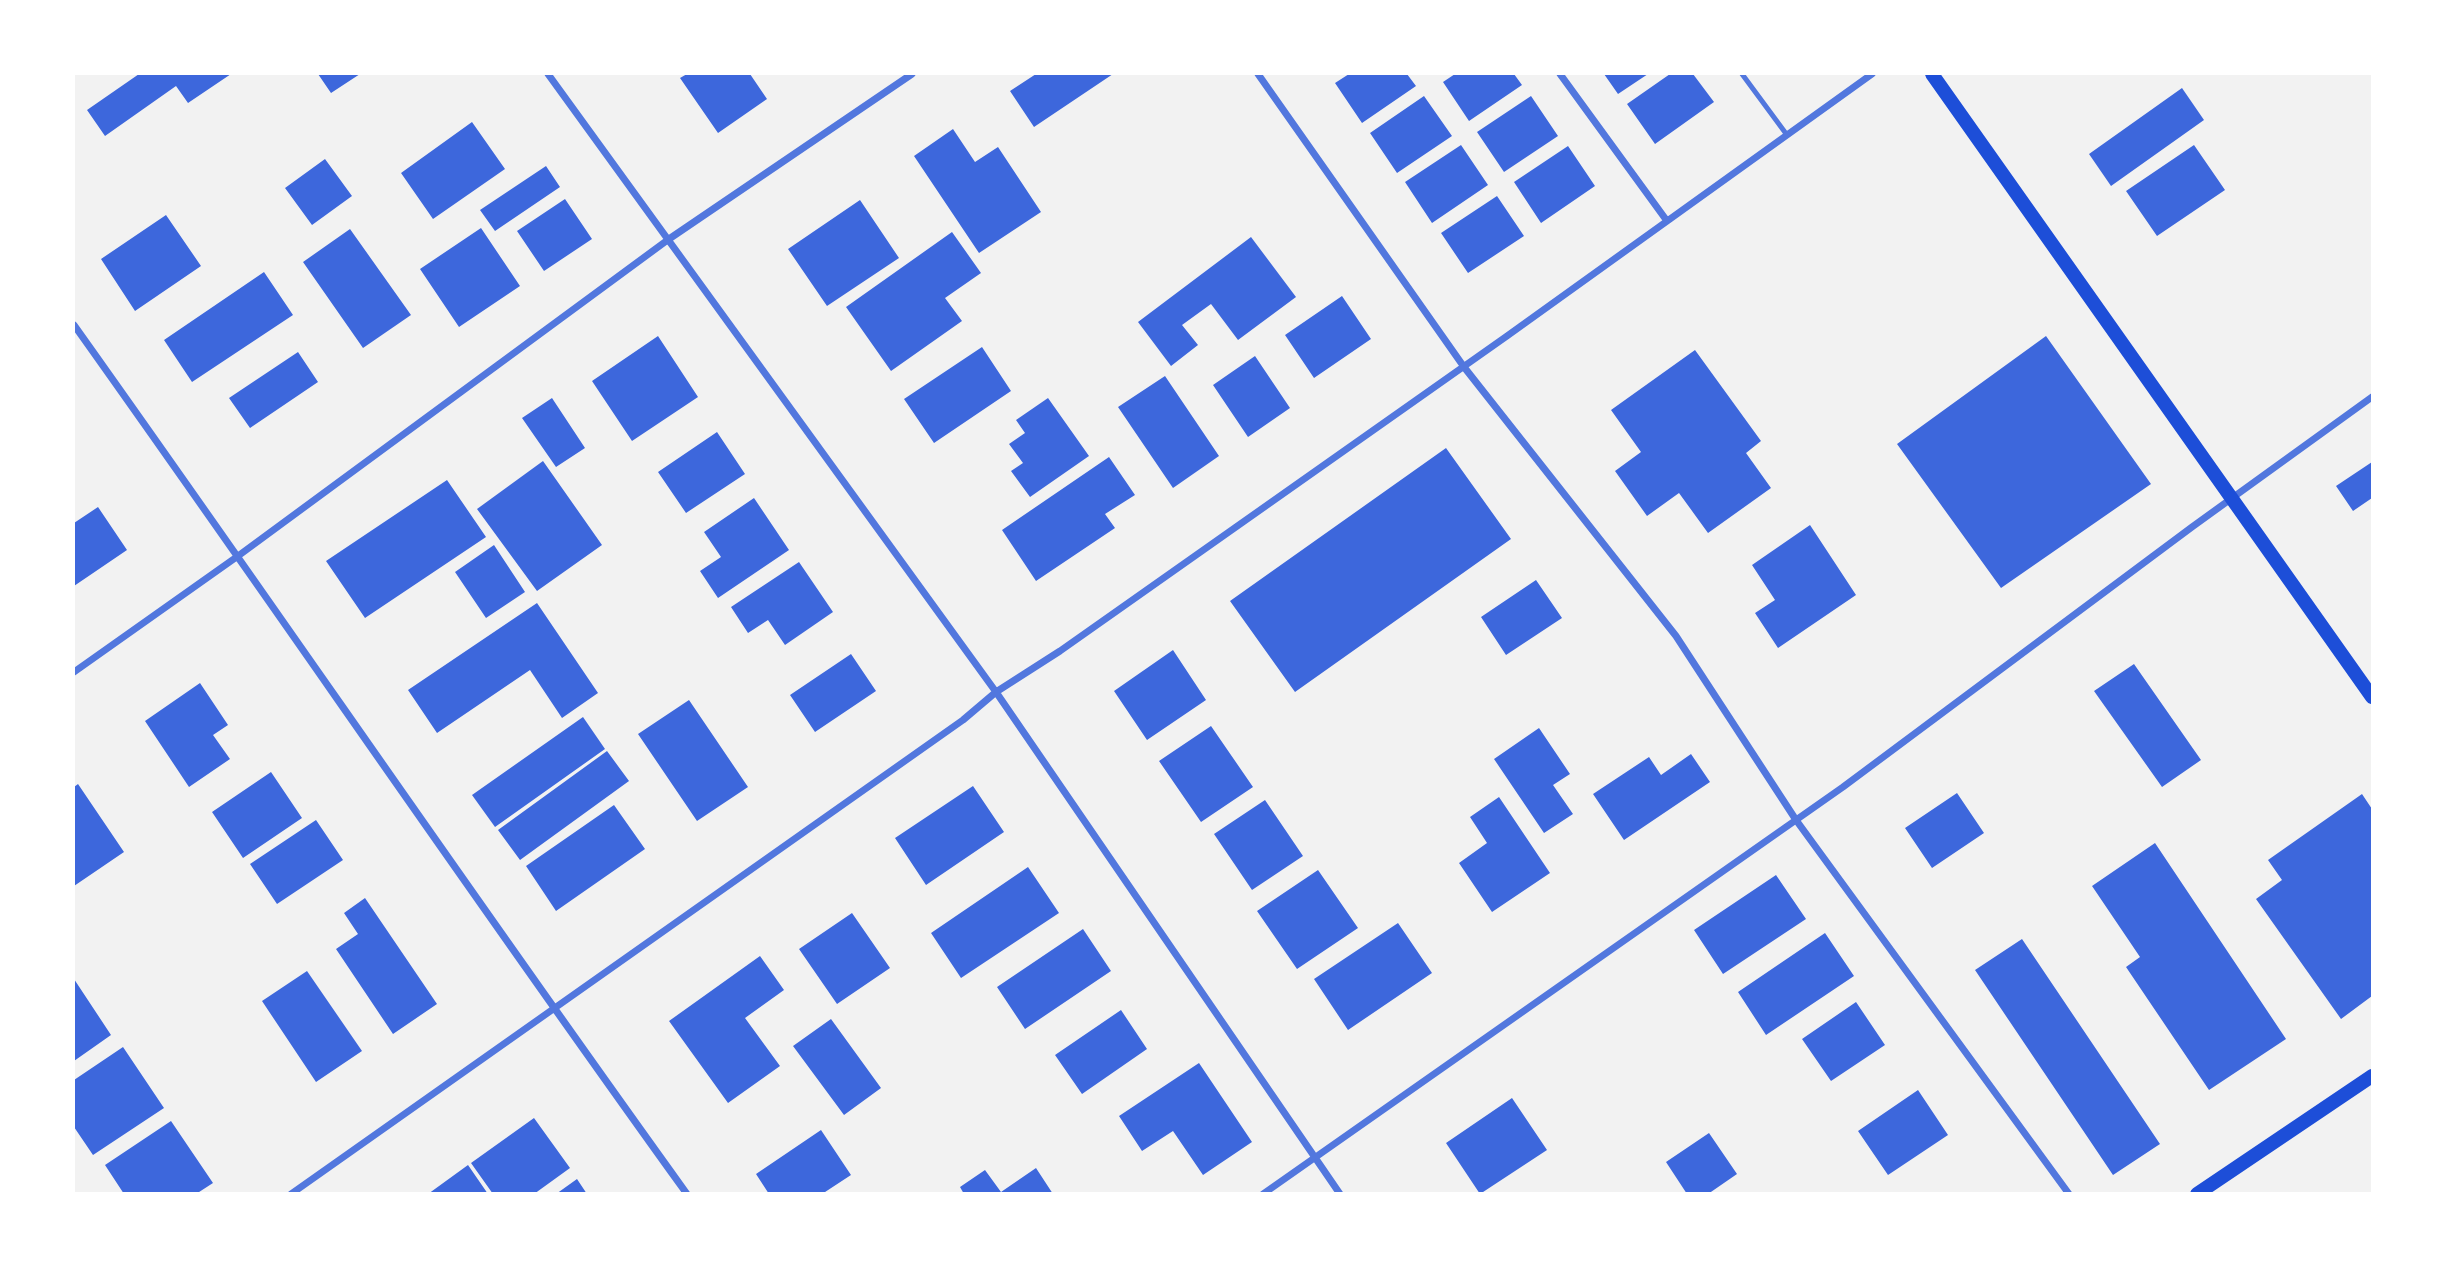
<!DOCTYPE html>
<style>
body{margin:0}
#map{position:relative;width:2446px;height:1267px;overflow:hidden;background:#f2f2f2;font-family:Georgia,serif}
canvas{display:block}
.frame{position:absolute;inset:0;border:75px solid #fff;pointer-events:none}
</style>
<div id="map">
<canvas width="2446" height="1267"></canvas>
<div class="frame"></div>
</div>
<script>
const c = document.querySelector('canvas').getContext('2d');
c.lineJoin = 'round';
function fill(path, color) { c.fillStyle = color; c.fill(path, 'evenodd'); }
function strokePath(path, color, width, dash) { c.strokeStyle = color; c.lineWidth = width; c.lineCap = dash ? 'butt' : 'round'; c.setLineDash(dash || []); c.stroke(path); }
const building = new Path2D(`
 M 139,74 L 231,74 L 188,103 L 176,86 L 105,136 L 87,110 Z
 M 318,74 L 360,74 L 331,93 Z
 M 687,74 L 750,74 L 767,99 L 718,133 L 680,78 Z
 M 1036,74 L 1113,74 L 1034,127 L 1010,91 Z
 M 1349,74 L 1407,74 L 1416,86 L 1362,123 L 1335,83 Z
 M 1455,74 L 1514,74 L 1522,85 L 1469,121 L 1443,82 Z
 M 1604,74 L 1648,74 L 1618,94 Z
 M 1670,74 L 1693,74 L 1714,102 L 1655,144 L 1627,104 Z
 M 2182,88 L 2204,120 L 2111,186 L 2089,154 Z
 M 1424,96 L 1452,136 L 1397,173 L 1370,133 Z
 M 1531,96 L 1558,136 L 1504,172 L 1477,132 Z
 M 472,122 L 505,169 L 433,219 L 401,173 Z
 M 953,129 L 975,162 L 998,147 L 1041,212 L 979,253 L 914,156 Z
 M 1461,145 L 1488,185 L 1432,223 L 1405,182 Z
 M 2194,145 L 2225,190 L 2157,236 L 2126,191 Z
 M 1568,146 L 1595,186 L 1541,223 L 1514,182 Z
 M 325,159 L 352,196 L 312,225 L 285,188 Z
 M 546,166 L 560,187 L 495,231 L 480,210 Z
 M 1497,196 L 1524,236 L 1468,273 L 1441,233 Z
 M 565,199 L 592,239 L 544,271 L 517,231 Z
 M 860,200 L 899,258 L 827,306 L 788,249 Z
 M 166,215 L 201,266 L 135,311 L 101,259 Z
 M 481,228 L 520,286 L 459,327 L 420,269 Z
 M 350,229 L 411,315 L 363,348 L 303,262 Z
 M 952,232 L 981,273 L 945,298 L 962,321 L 891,371 L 846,307 Z
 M 1251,237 L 1296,297 L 1238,340 L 1211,304 L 1182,325 L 1198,345 L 1171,366 L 1138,322 Z
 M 264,272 L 293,315 L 192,382 L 164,340 Z
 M 1342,296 L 1371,339 L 1314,378 L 1285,335 Z
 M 658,336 L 698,397 L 632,441 L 592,381 Z
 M 2046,336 L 2151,484 L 2001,588 L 1897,444 Z
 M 982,347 L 1011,391 L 934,443 L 904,399 Z
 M 1695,350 L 1761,441 L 1746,453 L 1771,488 L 1708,533 L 1679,493 L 1647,516 L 1615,471 L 1641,452 L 1611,410 Z
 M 298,352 L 318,382 L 250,428 L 229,398 Z
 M 1255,356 L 1290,408 L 1248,437 L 1213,385 Z
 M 1165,376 L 1219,456 L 1173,488 L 1118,407 Z
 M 552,398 L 585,448 L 556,467 L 522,418 Z
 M 1048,398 L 1089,456 L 1030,497 L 1011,471 L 1023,463 L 1009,444 L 1025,433 L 1016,420 Z
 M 717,432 L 745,474 L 686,513 L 658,472 Z
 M 1446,448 L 1511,539 L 1295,692 L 1230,601 Z
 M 1109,457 L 1135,495 L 1105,514 L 1115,528 L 1036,581 L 1002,530 Z
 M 543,461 L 602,545 L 537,591 L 477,509 Z
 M 2372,462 L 2372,498 L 2353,511 L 2336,486 Z
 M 447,480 L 486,537 L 365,618 L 326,561 Z
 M 754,498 L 789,550 L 718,598 L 700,571 L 721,557 L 704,532 Z
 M 98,507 L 127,550 L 74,586 L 74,523 Z
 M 1810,525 L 1856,595 L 1778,648 L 1755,613 L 1775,600 L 1752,565 Z
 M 494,545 L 525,592 L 486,618 L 455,572 Z
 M 799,562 L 833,612 L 785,645 L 768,620 L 748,633 L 731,607 Z
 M 1536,580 L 1562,618 L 1506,655 L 1481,617 Z
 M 537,603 L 598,693 L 562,718 L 530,670 L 437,733 L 408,690 Z
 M 1173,650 L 1206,700 L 1147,740 L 1114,691 Z
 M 851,654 L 876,691 L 815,732 L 790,695 Z
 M 2134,664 L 2201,760 L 2162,787 L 2094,691 Z
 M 200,683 L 228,725 L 213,735 L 230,759 L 189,787 L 145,721 Z
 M 689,700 L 748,787 L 697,821 L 638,734 Z
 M 583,717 L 605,749 L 495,827 L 472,795 Z
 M 1211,726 L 1253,787 L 1201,822 L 1159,761 Z
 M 1539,728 L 1570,774 L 1553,785 L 1573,814 L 1544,833 L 1494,759 Z
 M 607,751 L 629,781 L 520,860 L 498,830 Z
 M 1691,754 L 1710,782 L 1624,840 L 1593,794 L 1649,757 L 1661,775 Z
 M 271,772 L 302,818 L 243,858 L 212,812 Z
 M 78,784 L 124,852 L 74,886 L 74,787 Z
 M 973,786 L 1004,832 L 926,885 L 895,838 Z
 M 1957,793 L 1984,833 L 1932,868 L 1905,828 Z
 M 2362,794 L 2372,809 L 2372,996 L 2341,1019 L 2256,899 L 2282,880 L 2268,860 Z
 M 1499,797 L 1550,873 L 1492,912 L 1459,863 L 1487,843 L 1470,817 Z
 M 1265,800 L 1303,856 L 1252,890 L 1214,834 Z
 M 614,805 L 645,849 L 556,911 L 526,866 Z
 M 316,820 L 343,860 L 277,904 L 250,864 Z
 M 2155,843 L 2286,1039 L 2209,1090 L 2126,967 L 2140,957 L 2092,886 Z
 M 1028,867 L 1059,913 L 961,978 L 931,933 Z
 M 1318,870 L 1358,928 L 1297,969 L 1257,911 Z
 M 1776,875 L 1806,919 L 1723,974 L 1694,930 Z
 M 365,898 L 437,1004 L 393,1034 L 336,949 L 358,934 L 344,913 Z
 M 852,913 L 890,968 L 837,1004 L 799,949 Z
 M 1398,923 L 1432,973 L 1348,1030 L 1314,979 Z
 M 1083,929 L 1111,971 L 1025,1029 L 997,987 Z
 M 1825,933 L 1854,976 L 1766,1035 L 1738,992 Z
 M 2022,939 L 2160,1144 L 2113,1175 L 1975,970 Z
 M 760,956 L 784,990 L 745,1018 L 780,1066 L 728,1103 L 669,1021 Z
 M 307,971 L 362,1051 L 316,1082 L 262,1001 Z
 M 74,979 L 111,1035 L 74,1061 Z
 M 1856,1002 L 1885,1045 L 1831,1081 L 1802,1039 Z
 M 1121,1010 L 1147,1049 L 1082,1094 L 1055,1055 Z
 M 831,1019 L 881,1088 L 844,1115 L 793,1046 Z
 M 123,1047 L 164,1108 L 93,1155 L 74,1127 L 74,1080 Z
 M 1199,1063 L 1252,1142 L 1203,1175 L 1173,1131 L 1142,1151 L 1119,1116 Z
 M 1918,1090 L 1948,1135 L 1888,1175 L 1858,1131 Z
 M 1512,1098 L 1547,1150 L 1480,1194 L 1446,1143 Z
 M 534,1118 L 570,1168 L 534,1194 L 493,1194 L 471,1163 Z
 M 171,1121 L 213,1183 L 196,1194 L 124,1194 L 105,1165 Z
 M 821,1130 L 851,1175 L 822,1194 L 769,1194 L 756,1174 Z
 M 1709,1133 L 1737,1174 L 1708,1194 L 1687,1194 L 1666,1162 Z
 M 468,1165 L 488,1194 L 428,1194 Z
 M 1036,1168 L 1053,1194 L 964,1194 L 960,1187 L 985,1170 L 1001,1192 Z
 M 577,1179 L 587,1194 L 556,1194 Z`);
const service = new Path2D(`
 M 1742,74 L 1787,135`);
const minor = new Path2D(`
 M 548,74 L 996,692 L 1340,1194
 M 1258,74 L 1464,367 L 1676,636 L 1796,820 L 2069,1194
 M 1560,74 L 1667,221
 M 74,325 C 280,614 479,906 687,1194
 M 74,672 L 238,556 L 669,239 L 912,74
 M 291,1194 L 963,720 L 996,692 L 1060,651 L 1507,336 L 1872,74
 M 1263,1194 L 1843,787 L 2192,527 L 2372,397`);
const secondary = new Path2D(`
 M 1932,74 L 2372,697
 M 2197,1194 L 2372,1076`);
fill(building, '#3d67dc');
strokePath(service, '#5277de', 5);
strokePath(minor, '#5277de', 7);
strokePath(secondary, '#1d4ed8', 14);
</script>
